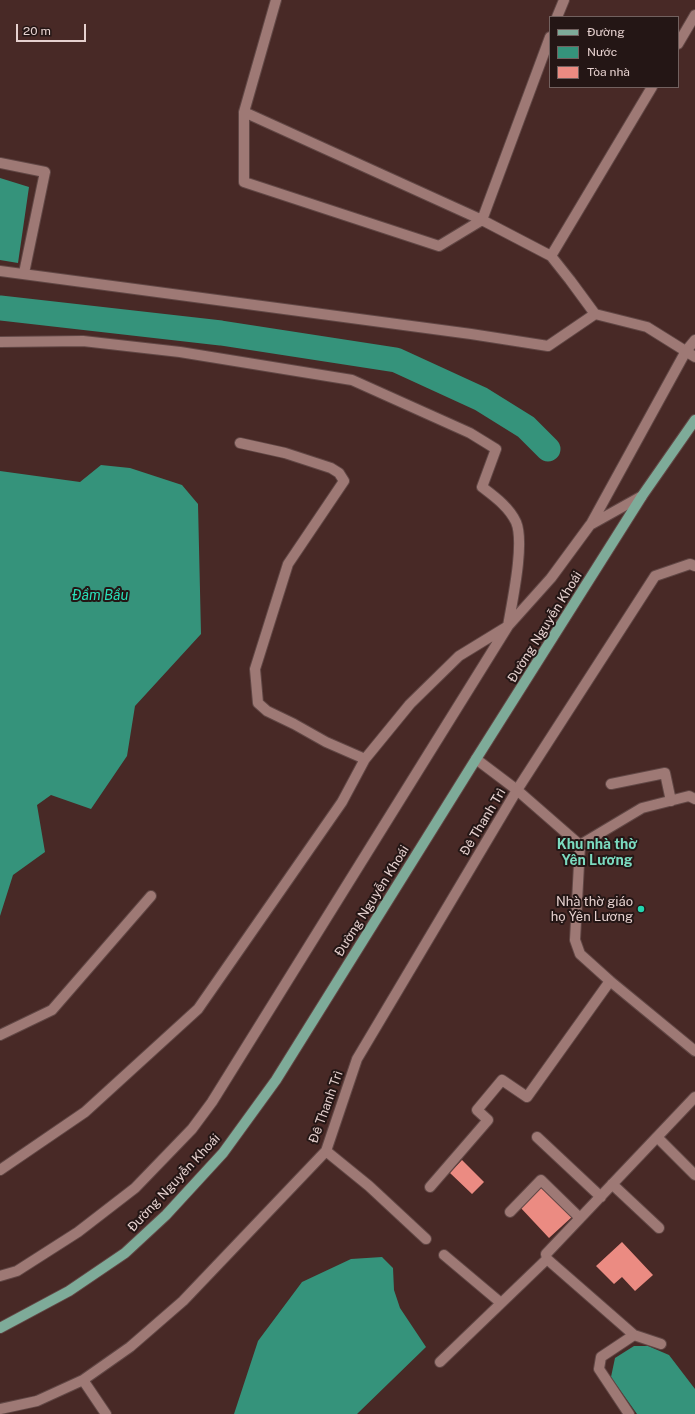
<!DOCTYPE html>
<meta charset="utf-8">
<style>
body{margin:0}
#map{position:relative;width:695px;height:1414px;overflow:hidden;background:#482926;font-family:"Public Sans",sans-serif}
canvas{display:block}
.legend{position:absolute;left:549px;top:16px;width:130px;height:72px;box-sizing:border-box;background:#241615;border:1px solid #72615f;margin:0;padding:5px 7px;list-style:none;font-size:12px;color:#e6d1cf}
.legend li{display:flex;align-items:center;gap:8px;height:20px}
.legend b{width:20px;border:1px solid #72615f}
.scale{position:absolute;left:16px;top:24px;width:70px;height:18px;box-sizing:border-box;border:2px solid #e6d1cf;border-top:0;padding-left:5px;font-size:12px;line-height:14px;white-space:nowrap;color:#e6d1cf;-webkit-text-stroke:3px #241615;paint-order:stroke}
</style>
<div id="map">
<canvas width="695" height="1414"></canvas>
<ul class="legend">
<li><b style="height:5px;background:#7eab99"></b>Đường</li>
<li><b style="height:11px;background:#35937b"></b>Nước</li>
<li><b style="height:11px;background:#eb8b82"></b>Tòa nhà</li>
</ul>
<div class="scale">20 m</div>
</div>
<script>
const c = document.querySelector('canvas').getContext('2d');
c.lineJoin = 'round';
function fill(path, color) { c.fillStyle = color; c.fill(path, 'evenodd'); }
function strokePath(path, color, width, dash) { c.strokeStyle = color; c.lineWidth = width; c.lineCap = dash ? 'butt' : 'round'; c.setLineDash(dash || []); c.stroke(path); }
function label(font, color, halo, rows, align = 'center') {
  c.font = font + ' "Public Sans",sans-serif'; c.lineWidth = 4; c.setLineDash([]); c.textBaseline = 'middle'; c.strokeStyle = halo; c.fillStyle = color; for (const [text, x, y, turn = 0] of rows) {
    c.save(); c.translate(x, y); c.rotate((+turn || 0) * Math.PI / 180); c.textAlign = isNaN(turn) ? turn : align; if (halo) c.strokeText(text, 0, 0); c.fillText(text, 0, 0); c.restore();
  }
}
const water = new Path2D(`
 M 0,178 L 29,187 L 18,263 L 0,260 Z
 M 101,465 L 130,468 L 182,485 L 198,504 L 201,634 L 135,706 L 127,756 L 91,809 L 51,795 L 37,805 L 45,852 L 13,875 L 0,916 L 0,471 L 80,482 Z
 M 382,1257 L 393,1268 L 394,1290 L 400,1308 L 426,1347 L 357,1414 L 234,1414 L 258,1341 L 302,1282 L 351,1259 Z
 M 634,1346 L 648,1346 L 669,1355 L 695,1389 L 695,1414 L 637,1414 L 611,1377 L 615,1358 Z`);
const canal = new Path2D(`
 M 0,308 L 221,333 L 396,360 L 481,399 L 526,427 L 548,449`);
const building = new Path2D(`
 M 462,1160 L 484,1182 L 472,1194 L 450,1173 Z
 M 543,1184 L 573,1216 L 549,1238 L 519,1206 Z
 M 622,1242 L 653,1275 L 635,1291 L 622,1277 L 614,1284 L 596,1266 Z`);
const minor = new Path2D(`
 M 276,0 L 244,112 L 482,220 L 551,256 L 570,280 L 595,314
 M 557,17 L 564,0
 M 678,44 L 695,15
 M 244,112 L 244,182 L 439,246 L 482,220 L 550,37
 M 0,163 L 45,172 L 24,273
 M 551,256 L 652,87
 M 0,271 L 471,334 L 548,346 L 595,314 L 647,327 L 695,357
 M 0,342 L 83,341 L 180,352 L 352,380 L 470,433 L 496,449 L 482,487 C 495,497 509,507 516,522 C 525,543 512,602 508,626 L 459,656 L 410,704 L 365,759 L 342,802 L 198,1009 L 85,1112 L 0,1170
 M 240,443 L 285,453 L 331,468 L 339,473 L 344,481 L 288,564 L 255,669 L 258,703 L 267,711 L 294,724 L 326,742 L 365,759
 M 591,524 L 686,351 L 695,340
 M 476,759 L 517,790 L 580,845 L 575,940 L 580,954 L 610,981 L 695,1051
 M 611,784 L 665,773 L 671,801
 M 580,845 L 642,808 L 689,796 L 695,799
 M 0,1035 L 52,1010 L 151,896
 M 537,1137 L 601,1197
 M 657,1137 L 695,1175
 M 326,1151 L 369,1186 L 426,1239
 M 612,1184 L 659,1228
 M 430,1187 L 488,1120 L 477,1110 L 502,1080 L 527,1097 L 610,981
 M 510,1212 L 541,1180 L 580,1218
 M 444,1255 L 501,1303
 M 0,1276 L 17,1271 L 78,1232 L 135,1188 L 192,1129 L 212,1102 L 508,626 L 551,578 L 590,525 L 642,496
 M 661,1344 L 634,1335 L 547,1259 L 546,1254 L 695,1097
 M 440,1362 L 547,1259
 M 83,1380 L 106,1414
 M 0,1409 L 37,1401 L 83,1380 L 130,1347 L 183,1301 L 326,1151 L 357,1059 L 517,790 L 655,576 L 690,564 L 695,566
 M 629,1414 L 599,1369 L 601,1357 L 634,1335`);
const major = new Path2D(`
 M 0,1328 L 69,1291 L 125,1253 L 166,1215 L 223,1153 L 276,1080 L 476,759 L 642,496 L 695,420`);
const markers = [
 [641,909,4,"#23d5af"]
];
const streetNames = [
 ["Đường Nguyễn Khoái",545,627,-58],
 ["Đê Thanh Trì",483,822,-59],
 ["Đường Nguyễn Khoái",372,901,-58],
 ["Đê Thanh Trì",326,1107,-70],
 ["Đường Nguyễn Khoái",174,1183,-47]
];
const poiNames = [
 ["Nhà thờ giáo",633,902],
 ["họ Yên Lương",633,917]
];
const waterNames = [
 ["Đầm Bầu",100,596]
];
const neighbourhoodNames = [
 ["Khu nhà thờ",597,845],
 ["Yên Lương",597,861]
];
fill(water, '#35937b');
strokePath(canal, '#35937b', 25);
fill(building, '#eb8b82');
strokePath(minor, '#614745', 12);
strokePath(major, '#614745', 12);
strokePath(minor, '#9e7975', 10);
strokePath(major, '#7eab99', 10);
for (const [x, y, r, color] of markers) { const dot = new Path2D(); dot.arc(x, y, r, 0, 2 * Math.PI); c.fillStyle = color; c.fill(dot); strokePath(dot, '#241615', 1.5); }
label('13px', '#e6d1cf', '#241615', streetNames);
label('13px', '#e6d1cf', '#241615', poiNames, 'right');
label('italic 14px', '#29e0b9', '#241615', waterNames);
label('bold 14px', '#7bdabf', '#241615', neighbourhoodNames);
</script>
